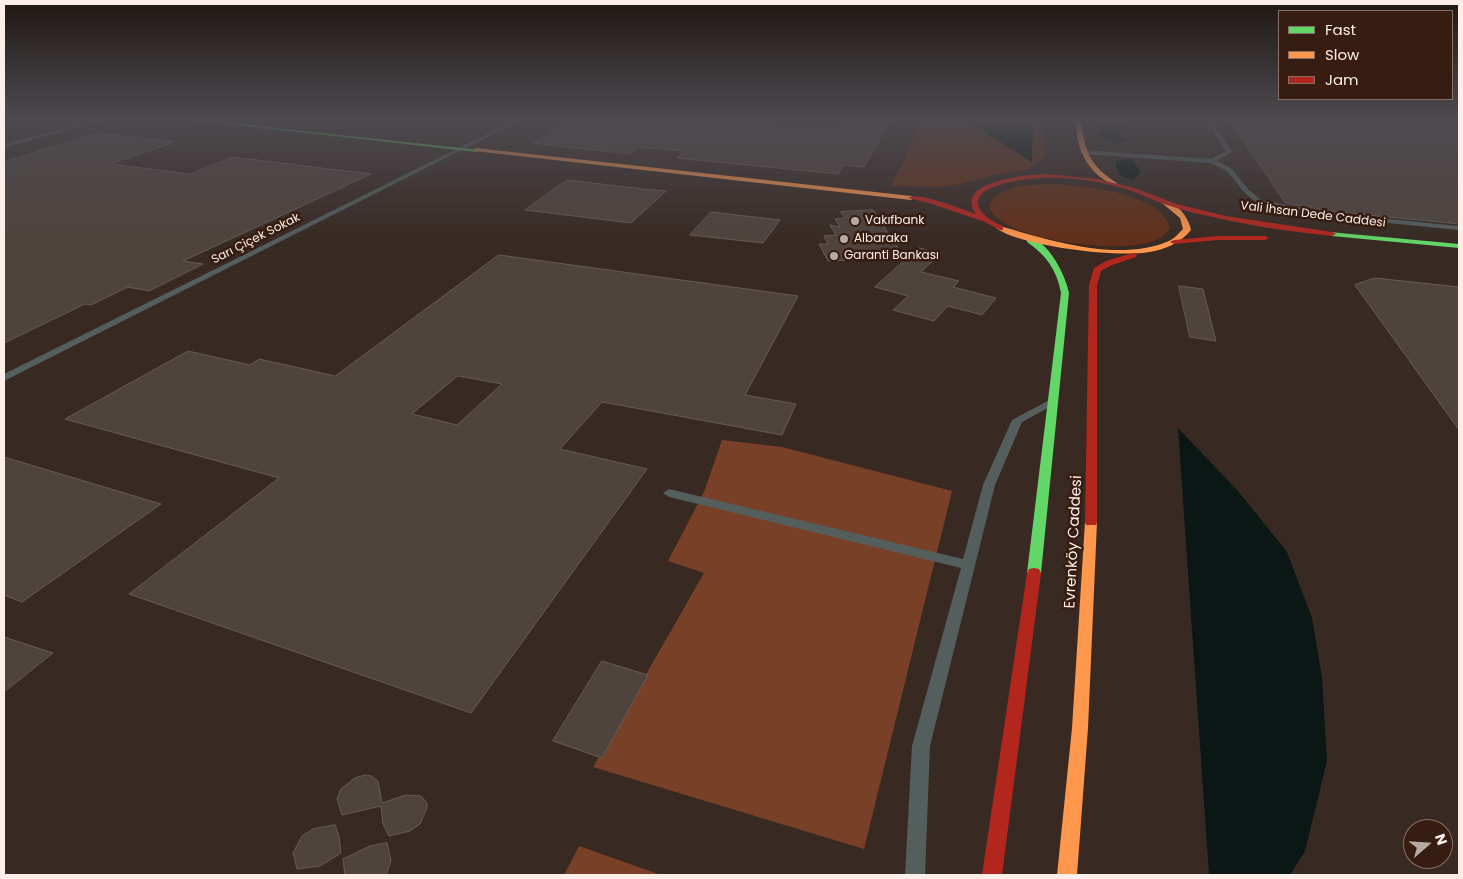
<!DOCTYPE html>
<meta charset="utf-8">
<style>
body{margin:0}
#map{position:relative;width:1463px;height:879px;overflow:hidden;background:#382a23;font-family:Poppins,sans-serif}
canvas{display:block}
.frame{position:absolute;inset:0;border:5px solid #fceee8;pointer-events:none}
.legend{position:absolute;left:1278px;top:10px;width:175px;height:90px;box-sizing:border-box;background:#361c11;border:1px solid #857067;margin:0;padding:6px 9px;list-style:none;font-size:15px;color:#fceee8}
.legend li{display:flex;align-items:center;gap:10px;height:25px}
.legend b{width:25px;border:1px solid #857067}
.north{position:absolute;left:1403px;top:819px;width:50px;height:50px;box-sizing:border-box;background:#361c11;border:1px solid #857067;border-radius:50%;rotate:71deg;font-size:14px;font-weight:700;line-height:20px;text-align:center;color:#fceee8}
.north::after{content:'';display:block;margin:auto;width:18px;height:22px;background:#b7a9a3;clip-path:polygon(50% 0,100% 100%,50% 72%,0 100%)}
</style>
<div id="map">
<canvas width="1463" height="879"></canvas>
<div class="frame"></div>
<ul class="legend">
<li><b style="height:6px;background:#63d668"></b>Fast</li>
<li><b style="height:6px;background:#ff974d"></b>Slow</li>
<li><b style="height:6px;background:#b3261e"></b>Jam</li>
</ul>
<div class="north">N</div>
</div>
<script>
const c = document.querySelector('canvas').getContext('2d');
c.lineJoin = 'round';
function fill(path, color) { c.fillStyle = color; c.fill(path, 'evenodd'); }
function strokePath(path, color, width, dash) { c.strokeStyle = color; c.lineWidth = width; c.lineCap = dash ? 'butt' : 'round'; c.setLineDash(dash || []); c.stroke(path); }
function label(font, color, halo, rows, align = 'center') {
  c.font = font + ' Poppins,sans-serif'; c.lineWidth = 5; c.setLineDash([]); c.textBaseline = 'middle'; c.strokeStyle = halo; c.fillStyle = color; for (const [text, x, y, turn = 0] of rows) {
    c.save(); c.translate(x, y); c.rotate((+turn || 0) * Math.PI / 180); c.textAlign = isNaN(turn) ? turn : align; if (halo) c.strokeText(text, 0, 0); c.fillText(text, 0, 0); c.restore();
  }
}
const green = new Path2D(`
 M 919,120 L 1043,120 L 1044,158 L 1027,170 L 995,175 L 955,185 L 942,187 L 890,186 L 904,161 Z
 M 1057,184 C 1087,187 1162,193 1170,228 C 1168,231 1165,235 1162,237 C 1133,257 1015,242 993,214 C 991,212 990,207 989,204 C 1003,183 1034,185 1057,184 Z`);
const forest = new Path2D(`
 M 722,440 L 782,447 L 952,491 L 864,849 L 593,767 L 704,573 L 668,561 L 704,492 Z
 M 579,846 L 661,875 L 564,875 Z`);
const water = new Path2D(`
 M 967,120 L 1033,120 L 1032,162 L 976,127 Z
 M 1097,120 L 1120,120 L 1125,124 L 1125,128 L 1116,131 L 1116,133 L 1126,138 L 1127,141 L 1116,144 L 1100,137 Z
 M 1131,159 L 1141,172 L 1133,180 L 1119,175 L 1115,161 Z
 M 1178,428 L 1238,491 L 1287,552 L 1312,618 L 1322,677 L 1327,761 L 1305,851 L 1290,875 L 1209,875 Z`);
const building = new Path2D(`
 M 574,120 L 656,120 L 691,123 L 695,120 L 717,120 L 776,125 L 779,129 L 799,131 L 801,129 L 833,131 L 842,120 L 891,120 L 864,167 L 843,165 L 838,174 L 677,158 L 684,151 L 638,147 L 629,154 L 533,143 Z
 M 1229,120 L 1459,120 L 1459,224 L 1328,211 L 1286,203 Z
 M 99,133 L 175,142 L 110,164 L 190,174 L 233,157 L 371,174 L 183,261 L 203,264 L 149,291 L 128,287 L 91,305 L 85,304 L 4,343 L 4,162 Z
 M 567,180 L 643,189 L 666,191 L 631,223 L 525,210 Z
 M 873,210 L 904,257 L 828,261 L 819,244 L 828,244 L 824,236 L 836,235 L 830,225 L 840,227 L 835,219 L 845,218 L 841,212 Z
 M 711,212 L 780,220 L 763,243 L 690,235 Z
 M 919,248 L 941,253 L 921,272 L 959,281 L 953,287 L 996,298 L 982,315 L 948,306 L 934,321 L 893,310 L 908,296 L 875,287 Z
 M 499,255 L 798,296 L 745,395 L 796,404 L 782,435 L 602,402 L 560,449 L 647,469 L 471,713 L 129,594 L 279,478 L 65,419 L 188,351 L 250,365 L 259,359 L 335,376 ZM 458,376 L 502,384 L 457,425 L 412,414 Z
 M 1375,278 L 1459,287 L 1459,430 L 1355,285 Z
 M 1179,286 L 1203,289 L 1216,341 L 1190,337 Z
 M 4,457 L 161,504 L 22,602 L 4,595 Z
 M 4,637 L 53,653 L 4,692 Z
 M 602,661 L 648,675 L 602,758 L 553,741 Z
 M 366,775 L 371,776 L 378,781 L 382,803 L 406,795 L 421,796 L 427,803 L 427,808 L 420,824 L 410,831 L 389,836 L 383,824 L 381,806 L 342,815 L 337,799 L 341,789 L 355,778 Z
 M 335,825 L 339,836 L 341,853 L 320,866 L 297,869 L 293,853 L 302,836 L 313,829 Z
 M 387,843 L 391,861 L 386,875 L 345,875 L 343,859 L 370,846 Z`);
const lane = new Path2D(`
 M 95,120 L 102,120 L 4,148 L 4,144 Z
 M 515,120 L 521,120 L 4,381 L 4,374 Z
 M 1206,120 L 1211,120 L 1232,152 L 1217,161 L 1231,168 L 1249,190 L 1261,200 L 1328,213 L 1459,226 L 1459,230 L 1328,217 L 1257,203 L 1244,192 L 1227,171 L 1211,163 L 1082,154 L 1079,152 L 1082,150 L 1211,159 L 1226,151 Z
 M 1053,398 L 1058,401 L 1057,403 L 1022,422 L 995,485 L 930,746 L 925,875 L 905,875 L 912,746 L 961,568 L 669,497 L 663,493 L 669,489 L 963,559 L 983,485 L 1012,420 Z`);
const fast = new Path2D(`
 M 190,120 L 203,120 L 479,150 L 476,152 Z
 M 1329,232 L 1459,244 L 1459,248 L 1332,236 L 1328,234 Z
 M 1027,238 C 1047,237 1066,276 1069,293 L 1041,573 L 1039,577 L 1034,578 L 1029,577 L 1027,573 L 1061,293 C 1057,270 1046,255 1027,242 Z`);
const slow = new Path2D(`
 M 1076,120 L 1081,120 C 1085,152 1089,165 1117,183 L 1117,185 C 1112,186 1108,182 1103,179 C 1083,165 1076,143 1076,120 Z
 M 476,148 L 911,196 L 914,198 L 911,200 L 474,151 Z
 M 1162,201 C 1175,200 1189,217 1191,230 C 1181,242 1170,247 1155,251 C 1124,259 1022,247 996,228 L 1000,226 C 1049,240 1118,263 1169,241 C 1174,239 1179,233 1183,229 L 1180,218 L 1162,203 Z
 M 1091,518 L 1096,519 L 1097,522 L 1088,728 L 1077,875 L 1057,875 L 1072,728 L 1085,522 L 1086,519 Z`);
const jam = new Path2D(`
 M 1045,174 L 1098,179 L 1134,188 L 1177,204 L 1226,216 L 1332,232 L 1336,234 L 1332,236 C 1297,232 1262,228 1227,220 C 1206,216 1185,211 1164,204 C 1152,200 1141,194 1129,190 C 1087,177 1041,173 999,185 C 990,188 977,193 978,204 C 980,215 994,222 1003,226 L 1003,230 L 1000,230 L 985,222 L 929,203 L 908,198 C 919,191 963,210 976,214 C 953,181 1026,175 1045,174 Z
 M 1218,236 L 1265,236 L 1269,238 L 1265,240 L 1218,240 L 1174,244 L 1170,242 L 1174,240 Z
 M 1133,253 L 1137,255 L 1136,257 L 1112,265 L 1101,271 L 1097,285 L 1097,522 L 1096,525 L 1086,525 L 1085,522 L 1089,285 L 1094,268 L 1106,261 Z
 M 1034,568 L 1039,569 L 1041,573 L 1002,875 L 982,875 L 1027,573 L 1029,569 Z`);
const markers = [
 [855,221,5,"#b7a9a3"],
 [844,239,5,"#b7a9a3"],
 [834,256,5,"#b7a9a3"]
];
const farStreetnames = [
 ["Vali İhsan Dede Caddesi",1313,215,7],
 ["Sarı Çiçek Sokak",256,239,-27]
];
const farPoinames = [
 ["Vakıfbank",865,221],
 ["Albaraka",854,239],
 ["Garanti Bankası",844,256]
];
const streetNames = [
 ["Evrenköy Caddesi",1074,542,-87]
];
fill(green, '#622f18');
fill(forest, '#784026');
fill(water, '#0b1715');
fill(building, '#4f433d');
strokePath(building, '#675b56', 1);
fill(lane, '#545e5c');
fill(fast, '#63d668');
fill(slow, '#ff974d');
fill(jam, '#b3261e');
const sky = c.createLinearGradient(0, 0, 0, 243);
sky.addColorStop(0, '#1f1713');
sky.addColorStop(0.49, '#4d4a50');
sky.addColorStop(1, '#4d4a5000');
c.fillStyle = sky;
c.fillRect(0, 0, 1463, 243);
for (const [x, y, r, color] of markers) { const dot = new Path2D(); dot.arc(x, y, r, 0, 2 * Math.PI); c.fillStyle = color; c.fill(dot); strokePath(dot, '#361c11', 2); }
label('12px', '#fceee8', '#361c11', farStreetnames);
label('12px', '#fceee8', '#361c11', farPoinames, 'left');
label('15px', '#fceee8', '#361c11', streetNames);
</script>
